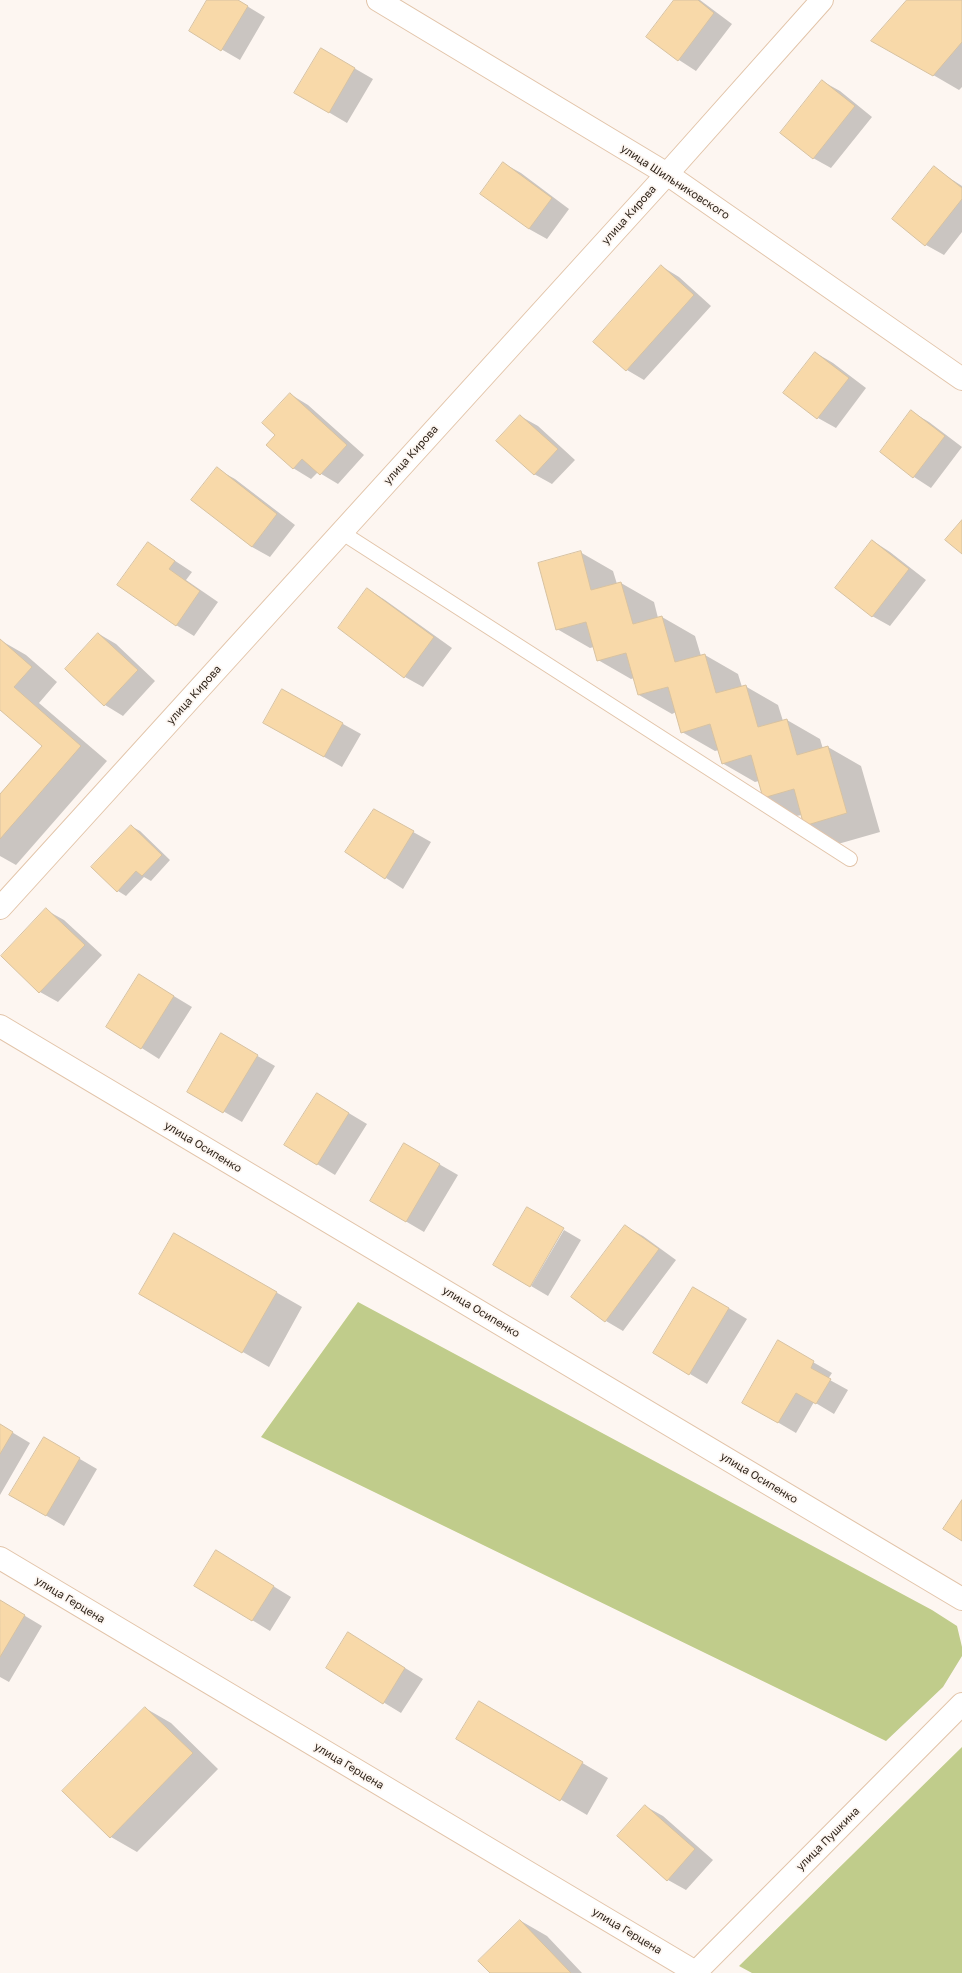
<!DOCTYPE html>
<meta charset="utf-8">
<style>
body{margin:0}
canvas{display:block;background:#fdf6f1}
</style>
<canvas width="962" height="1973"></canvas>
<script>
const c = document.querySelector('canvas').getContext('2d');
c.lineJoin = 'round';
function fill(path, color) { c.fillStyle = color; c.fill(path, 'evenodd'); }
function strokePath(path, color, width, dash) { c.strokeStyle = color; c.lineWidth = width; c.lineCap = dash ? 'butt' : 'round'; c.setLineDash(dash || []); c.stroke(path); }
function label(font, color, halo, rows, align = 'center') {
  c.font = font + ' "Golos Text",sans-serif'; c.lineWidth = 3.5; c.setLineDash([]); c.textBaseline = 'middle'; c.strokeStyle = halo; c.fillStyle = color; for (const [text, x, y, turn = 0] of rows) {
    c.save(); c.translate(x, y); c.rotate((+turn || 0) * Math.PI / 180); c.textAlign = isNaN(turn) ? turn : align; if (halo) c.strokeText(text, 0, 0); c.fillText(text, 0, 0); c.restore();
  }
}
const green = new Path2D(`
 M 358,1302 L 932,1610 L 957,1626 L 962,1647 L 962,1656 L 943,1687 L 886,1741 L 261,1437 Z
 M 962,1747 L 962,1973 L 752,1973 L 739,1966 Z`);
const shadow = new Path2D(`
 M 208,0 L 237,0 L 265,17 L 240,60 L 190,31 Z
 M 676,0 L 700,0 L 732,24 L 696,71 L 679,60 L 648,37 Z
 M 908,0 L 962,0 L 962,87 L 959,90 L 873,40 Z
 M 321,49 L 373,79 L 347,123 L 296,93 Z
 M 822,81 L 840,91 L 872,117 L 831,168 L 813,158 Z
 M 503,163 L 521,173 L 569,209 L 547,239 L 529,229 Z
 M 934,168 L 962,186 L 962,232 L 944,255 L 926,245 Z
 M 661,266 L 679,277 L 711,306 L 644,380 L 627,370 Z
 M 816,353 L 833,363 L 866,388 L 836,428 L 818,418 L 785,393 Z
 M 290,394 L 308,405 L 364,455 L 338,484 L 318,472 L 311,479 L 293,468 L 277,434 Z
 M 912,412 L 929,422 L 962,447 L 931,488 L 914,477 L 881,452 Z
 M 520,416 L 538,426 L 575,460 L 552,484 L 534,474 Z
 M 217,469 L 235,479 L 295,525 L 270,557 L 252,547 L 193,500 Z
 M 873,541 L 890,552 L 926,580 L 890,626 L 872,616 Z
 M 148,543 L 192,572 L 186,580 L 218,602 L 194,636 L 176,625 Z
 M 580,552 L 613,571 L 617,584 L 621,583 L 654,602 L 658,618 L 662,617 L 695,636 L 701,656 L 705,655 L 738,674 L 742,687 L 745,686 L 778,705 L 783,721 L 787,720 L 820,739 L 823,749 L 828,747 L 861,766 L 880,832 L 838,844 L 805,825 L 802,815 L 796,816 L 763,797 L 759,781 L 755,782 L 722,763 L 719,750 L 715,751 L 682,732 L 676,712 L 672,714 L 639,695 L 634,678 L 631,679 L 598,660 L 594,647 L 590,648 L 557,629 Z
 M 368,589 L 385,600 L 452,648 L 423,687 L 405,677 Z
 M 99,634 L 116,644 L 155,681 L 123,716 L 105,705 L 66,669 Z
 M 0,640 L 26,655 L 57,682 L 39,703 L 107,761 L 16,865 L 0,856 L 0,796 L 43,746 L 0,709 Z
 M 282,690 L 361,734 L 342,767 L 282,733 Z
 M 374,810 L 431,842 L 403,889 L 346,852 Z
 M 131,826 L 140,831 L 170,860 L 151,881 L 144,877 L 126,896 L 118,891 Z
 M 46,910 L 64,920 L 102,955 L 58,1002 L 40,992 Z
 M 139,975 L 192,1007 L 159,1059 L 107,1026 Z
 M 221,1035 L 275,1066 L 242,1122 L 188,1091 Z
 M 317,1094 L 367,1124 L 335,1175 L 317,1164 Z
 M 404,1144 L 458,1175 L 424,1232 L 371,1201 Z
 M 625,1226 L 643,1236 L 676,1260 L 623,1331 L 606,1321 Z
 M 564,1230 L 581,1240 L 548,1296 L 531,1286 Z
 M 174,1234 L 302,1307 L 269,1367 L 140,1293 Z
 M 712,1298 L 747,1319 L 707,1384 L 690,1374 Z
 M 778,1342 L 832,1373 L 828,1379 L 848,1390 L 834,1414 L 814,1402 L 796,1433 L 743,1402 Z
 M 0,1425 L 30,1443 L 0,1495 Z
 M 44,1438 L 97,1469 L 64,1526 L 11,1495 Z
 M 234,1562 L 291,1597 L 270,1631 L 252,1620 Z
 M 0,1601 L 42,1626 L 9,1682 L 0,1677 Z
 M 366,1644 L 423,1679 L 401,1713 L 327,1668 Z
 M 480,1703 L 608,1778 L 587,1815 L 458,1739 Z
 M 145,1708 L 171,1723 L 218,1769 L 137,1852 L 111,1837 Z
 M 645,1806 L 663,1816 L 713,1860 L 686,1890 L 668,1880 Z
 M 521,1921 L 547,1936 L 582,1973 L 491,1973 Z`);
const building = new Path2D(`
 M 207,0 L 238,0 L 248,6 L 221,51 L 189,31 Z
 M 674,0 L 698,0 L 714,13 L 678,61 L 646,37 Z
 M 907,0 L 962,0 L 962,42 L 933,76 L 871,41 Z
 M 321,48 L 355,68 L 329,113 L 294,93 Z
 M 822,80 L 855,106 L 813,159 L 780,133 Z
 M 503,162 L 552,198 L 529,229 L 480,194 Z
 M 934,166 L 962,188 L 962,199 L 925,246 L 892,219 Z
 M 661,265 L 694,295 L 626,371 L 593,342 Z
 M 815,352 L 849,378 L 817,419 L 783,393 Z
 M 290,393 L 347,445 L 320,475 L 302,459 L 293,469 L 266,445 L 275,435 L 262,423 Z
 M 911,410 L 945,436 L 913,478 L 880,452 Z
 M 520,415 L 558,449 L 534,475 L 496,441 Z
 M 217,467 L 277,514 L 252,547 L 191,500 Z
 M 962,520 L 962,554 L 945,540 Z
 M 872,540 L 909,569 L 872,617 L 835,588 Z
 M 148,542 L 175,561 L 169,569 L 200,591 L 176,626 L 117,585 Z
 M 581,551 L 591,590 L 621,582 L 633,624 L 662,616 L 675,662 L 705,654 L 716,693 L 746,685 L 758,727 L 787,719 L 797,755 L 828,746 L 847,813 L 804,826 L 794,789 L 763,798 L 751,755 L 722,764 L 710,724 L 681,733 L 668,687 L 638,695 L 626,653 L 597,661 L 586,622 L 556,630 L 538,563 Z
 M 367,588 L 434,637 L 404,678 L 338,628 Z
 M 98,633 L 138,670 L 104,706 L 65,669 Z
 M 0,639 L 32,667 L 14,687 L 81,746 L 0,839 L 0,794 L 42,746 L 0,710 Z
 M 282,689 L 343,723 L 324,757 L 263,723 Z
 M 374,809 L 414,831 L 385,879 L 345,852 Z
 M 131,825 L 162,855 L 142,876 L 136,871 L 117,892 L 91,867 Z
 M 46,908 L 85,945 L 39,993 L 1,956 Z
 M 139,974 L 174,996 L 141,1049 L 106,1027 Z
 M 221,1033 L 258,1055 L 223,1113 L 187,1092 Z
 M 317,1093 L 349,1113 L 317,1165 L 284,1145 Z
 M 404,1143 L 440,1164 L 406,1222 L 370,1201 Z
 M 527,1207 L 564,1228 L 530,1287 L 493,1265 Z
 M 625,1225 L 659,1249 L 605,1322 L 571,1297 Z
 M 174,1233 L 277,1292 L 242,1353 L 139,1294 Z
 M 693,1287 L 729,1308 L 689,1375 L 653,1353 Z
 M 778,1340 L 814,1361 L 811,1368 L 831,1379 L 816,1404 L 796,1393 L 778,1423 L 742,1403 Z
 M 0,1424 L 13,1432 L 0,1454 Z
 M 44,1437 L 80,1458 L 46,1516 L 9,1495 Z
 M 962,1500 L 962,1541 L 943,1529 Z
 M 216,1550 L 274,1586 L 252,1621 L 194,1586 Z
 M 0,1600 L 25,1615 L 0,1657 Z
 M 348,1632 L 405,1668 L 383,1704 L 326,1668 Z
 M 479,1701 L 583,1762 L 560,1801 L 456,1739 Z
 M 145,1707 L 193,1753 L 110,1838 L 62,1791 Z
 M 645,1805 L 695,1849 L 667,1881 L 617,1836 Z
 M 520,1920 L 571,1973 L 490,1973 L 478,1961 Z`);
const service = new Path2D(`
 M 341,532 L 850,859`);
const minor = new Path2D(`
 M 378,0 L 667,174 L 962,379
 M 0,1026 L 962,1599
 M 0,1558 L 697,1973
 M 695,1973 L 962,1704`);
const tertiary = new Path2D(`
 M 0,908 L 667,174 L 822,0`);
const streetNames = [
 ["улица Шильниковского",675,182,33],
 ["улица Кирова",629,215,-48],
 ["улица Кирова",411,455,-48],
 ["улица Кирова",194,695,-48],
 ["улица Осипенко",203,1147,31],
 ["улица Осипенко",481,1312,31],
 ["улица Осипенко",759,1478,31],
 ["улица Герцена",70,1600,31],
 ["улица Герцена",349,1766,31],
 ["улица Пушкина",828,1839,-45],
 ["улица Герцена",627,1931,31]
];
fill(green, '#c0cc8b');
fill(shadow, '#0003');
fill(building, '#f8d9a9');
strokePath(building, '#d7c2a1', 1);
strokePath(service, '#e2c4a9', 16);
strokePath(minor, '#e2c4a9', 24);
strokePath(tertiary, '#e2c4a9', 24);
strokePath(service, '#fff', 14);
strokePath(minor, '#fff', 22);
strokePath(tertiary, '#fff', 22);
label('11px', '#2a1f15', '#fdf6f1', streetNames);
</script>
